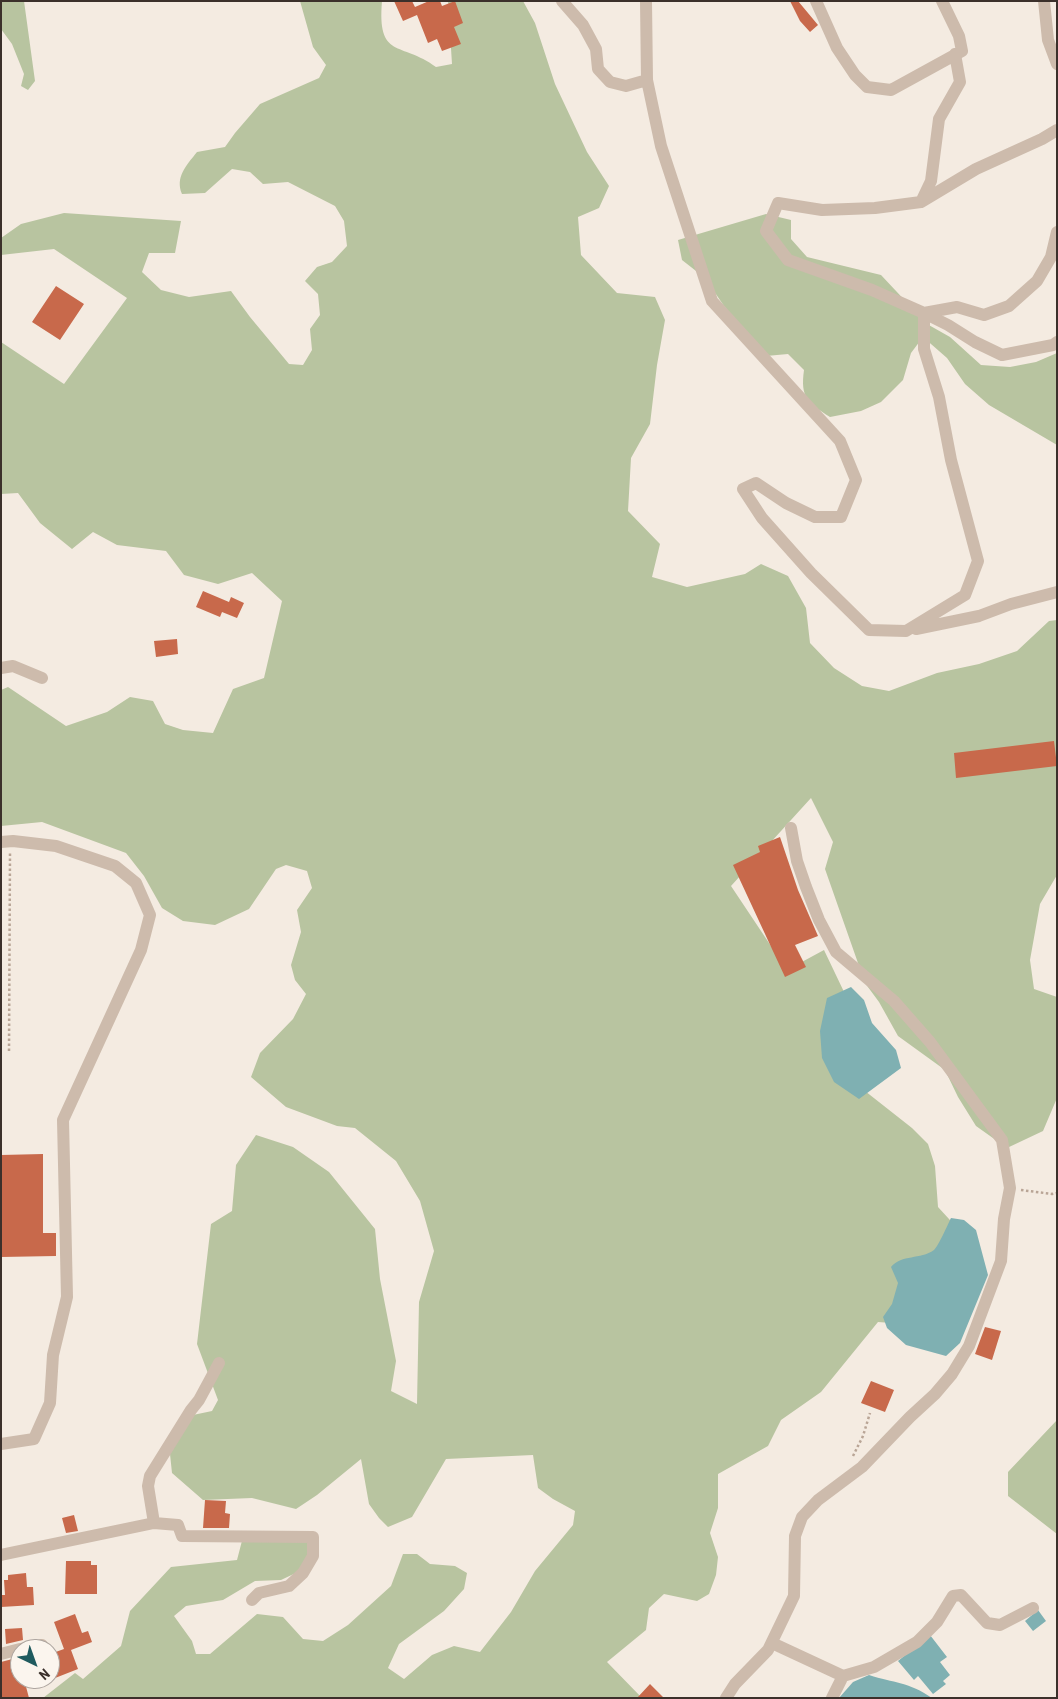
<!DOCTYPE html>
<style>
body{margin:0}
#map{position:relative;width:1058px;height:1699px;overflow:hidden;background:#f4ebe1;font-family:"Roboto Condensed",sans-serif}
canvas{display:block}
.frame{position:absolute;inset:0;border:2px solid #3b302b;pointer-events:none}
.north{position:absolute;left:10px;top:1639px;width:50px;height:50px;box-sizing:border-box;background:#fbf5ee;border:1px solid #aea6a0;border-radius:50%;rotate:138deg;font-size:14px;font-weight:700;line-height:20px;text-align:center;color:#3b302b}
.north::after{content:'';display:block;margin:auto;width:18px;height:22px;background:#1f5a5e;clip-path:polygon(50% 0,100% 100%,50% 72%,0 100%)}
</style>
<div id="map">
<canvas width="1058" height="1699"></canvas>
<div class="frame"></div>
<div class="north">N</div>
</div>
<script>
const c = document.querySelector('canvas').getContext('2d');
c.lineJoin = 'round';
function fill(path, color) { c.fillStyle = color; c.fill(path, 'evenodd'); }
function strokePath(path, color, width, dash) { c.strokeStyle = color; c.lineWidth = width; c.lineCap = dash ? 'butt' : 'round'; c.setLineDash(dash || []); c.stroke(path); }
const green = new Path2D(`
 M 1,1 L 24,1 L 35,81 L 28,90 L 21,86 L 24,74 L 12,44 L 1,29 Z
 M 300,1 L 382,1 C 377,60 401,41 436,67 L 452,64 L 448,1 L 523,1 L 535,23 L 555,84 L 587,152 L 609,186 L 599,208 L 578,217 L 581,255 L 617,293 L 655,297 L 665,320 L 657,365 L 650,424 L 631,458 L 628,511 L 660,544 L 652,577 L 687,587 L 745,574 L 761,564 L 788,576 L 806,608 L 810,643 L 834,668 L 862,686 L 889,691 L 937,673 L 979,664 L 1017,651 L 1049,621 L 1057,620 L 1057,875 L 1040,904 L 1030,960 L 1034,989 L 1057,997 L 1057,1098 L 1043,1131 L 1007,1148 L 976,1126 L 958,1097 L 945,1070 L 898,1036 L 879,1002 L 865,983 L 825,869 L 833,842 L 811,798 L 731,886 L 787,970 L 824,950 L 845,994 L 851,1080 L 912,1128 L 928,1144 L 935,1166 L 938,1207 L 960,1231 L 891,1323 L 878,1322 L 821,1392 L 781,1420 L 768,1446 L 718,1474 L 718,1508 L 710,1533 L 718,1557 L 716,1575 L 709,1594 L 697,1601 L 664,1594 L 649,1608 L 646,1630 L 607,1662 L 642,1698 L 43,1698 L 75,1673 L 83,1679 L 121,1646 L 130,1611 L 171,1567 L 237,1560 L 243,1537 L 309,1539 L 310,1555 L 300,1571 L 281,1580 L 255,1581 L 223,1600 L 186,1606 L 174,1616 L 192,1641 L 196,1654 L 210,1654 L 257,1614 L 283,1617 L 303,1639 L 323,1641 L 348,1625 L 391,1586 L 403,1554 L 417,1554 L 430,1564 L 455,1566 L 467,1573 L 464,1589 L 444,1611 L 399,1644 L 388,1668 L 404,1679 L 432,1655 L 454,1646 L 480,1652 L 511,1612 L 535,1571 L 573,1525 L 575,1511 L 553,1499 L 538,1488 L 533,1455 L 446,1459 L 412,1517 L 388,1527 L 379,1518 L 369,1504 L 361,1459 L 317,1495 L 296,1509 L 252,1498 L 203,1500 L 172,1473 L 170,1454 L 193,1415 L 212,1411 L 218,1400 L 197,1344 L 211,1224 L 232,1211 L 236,1165 L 256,1135 L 293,1147 L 329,1172 L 375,1229 L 380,1279 L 396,1361 L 391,1391 L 417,1404 L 419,1302 L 434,1251 L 420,1201 L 396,1161 L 355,1128 L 337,1126 L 286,1107 L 251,1077 L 260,1053 L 293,1019 L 306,994 L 295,980 L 291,965 L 301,932 L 297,910 L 312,888 L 307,871 L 286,865 L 276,869 L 249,909 L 215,925 L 183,921 L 162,908 L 144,876 L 126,853 L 42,822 L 1,826 L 1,690 L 8,687 L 66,726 L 107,712 L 130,697 L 153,701 L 165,724 L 183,730 L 213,733 L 233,689 L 264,678 L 282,601 L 252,573 L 218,584 L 184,575 L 166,551 L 117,545 L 93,532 L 72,549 L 40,523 L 18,493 L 1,494 L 1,342 L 64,384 L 127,298 L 54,249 L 1,255 L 1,238 L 21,224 L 64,213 L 181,221 L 175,253 L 149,253 L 142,272 L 161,290 L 189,297 L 231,291 L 250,317 L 289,364 L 303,365 L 312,350 L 310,329 L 320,315 L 318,294 L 305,281 L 317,267 L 332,262 L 347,246 L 344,221 L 335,206 L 288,182 L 263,184 L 250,172 L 232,169 L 205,193 L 182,194 C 175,177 186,166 197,152 L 225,147 L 235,133 L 260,104 L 319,78 L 326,65 L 313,47 Z
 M 766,214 L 791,220 L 791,239 L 807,257 L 881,275 L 927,324 L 950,337 L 981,365 L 1010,367 L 1036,362 L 1057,353 L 1057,445 L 989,405 L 965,384 L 947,358 L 923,337 L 911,353 L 903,380 L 881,402 L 861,411 L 830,417 C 808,403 800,398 804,370 L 788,354 L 766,356 L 724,306 L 705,278 L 682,260 L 678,240 Z
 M 1057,1420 L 1057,1534 L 1008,1496 L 1008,1472 Z`);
const water = new Path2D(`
 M 851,987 L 864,1000 L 872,1023 L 896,1050 L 901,1068 L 859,1099 L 834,1082 L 822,1058 L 820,1031 L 827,998 Z
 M 951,1218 L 964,1220 L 976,1230 L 988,1275 L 960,1343 L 946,1356 L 906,1345 L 887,1328 L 883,1317 L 892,1304 L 898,1283 L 891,1267 C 902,1254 920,1260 934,1250 C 939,1245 947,1226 951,1218 Z
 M 1038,1610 L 1046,1621 L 1033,1631 L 1025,1621 Z
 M 930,1635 L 947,1657 L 940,1662 L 950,1675 L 943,1681 L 946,1684 L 933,1694 L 918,1676 L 914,1680 L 898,1661 Z
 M 869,1675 C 894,1683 909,1682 932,1698 L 839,1698 L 853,1682 Z`);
const building = new Path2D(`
 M 394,1 L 412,1 L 415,7 L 429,1 L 440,1 L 442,6 L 455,1 L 463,23 L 454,27 L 461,44 L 442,51 L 437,39 L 428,43 L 417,15 L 403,21 Z
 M 790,1 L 798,1 L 818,25 L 810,32 L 800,21 Z
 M 56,286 L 84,304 L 60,340 L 32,322 Z
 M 203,591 L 229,602 L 231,597 L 244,603 L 237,618 L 222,612 L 220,617 L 196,607 Z
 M 177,639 L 178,654 L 156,657 L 154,641 Z
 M 1054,741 L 1057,766 L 956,778 L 954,753 Z
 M 780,837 L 798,890 L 818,936 L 795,945 L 806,967 L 785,977 L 733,865 L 760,852 L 758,846 Z
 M 43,1154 L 43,1233 L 56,1233 L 56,1256 L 1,1257 L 1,1155 Z
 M 985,1327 L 1001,1331 L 992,1360 L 975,1354 Z
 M 871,1381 L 894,1390 L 885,1412 L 861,1403 Z
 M 205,1500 L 226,1501 L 225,1513 L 230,1514 L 229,1528 L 203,1528 Z
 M 74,1515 L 78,1531 L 66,1533 L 62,1518 Z
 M 66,1561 L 91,1561 L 91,1565 L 97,1565 L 97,1594 L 65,1594 Z
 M 26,1573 L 27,1587 L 33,1587 L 34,1605 L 1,1607 L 1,1595 L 5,1595 L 4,1580 L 8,1580 L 8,1575 Z
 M 75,1614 L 82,1633 L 88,1631 L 92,1642 L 71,1650 L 78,1669 L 50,1680 L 50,1654 L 64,1649 L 54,1622 Z
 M 22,1628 L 23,1640 L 6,1644 L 5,1629 Z
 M 20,1657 L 20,1679 L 24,1679 L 29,1698 L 1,1698 L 1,1662 Z
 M 650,1684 L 664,1698 L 637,1698 Z`);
const path = new Path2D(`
 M 9,1051 L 10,853
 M 1021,1190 L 1052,1194 L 1057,1193
 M 853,1456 L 863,1436 L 870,1413`);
const minor = new Path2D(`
 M 562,1 L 583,25 L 596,49 L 598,69 L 610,82 L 626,86 L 647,80
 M 646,1 L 647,80 L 661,146 L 712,301 L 840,441 L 856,480 L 841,517 L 815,517 L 786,503 L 756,483 L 743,489 L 762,518 L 811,573 L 869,630 L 906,631 L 965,595 L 978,561 L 951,460 L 939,397 L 924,349 L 924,313 L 872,290 L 788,260 L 766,231 L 778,203 L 822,210 L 875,208 L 921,202 L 931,181 L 939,119 L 960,82 L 955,54
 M 816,1 L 837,48 L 855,75 L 867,87 L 891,90 L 962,51 L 959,36 L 942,1
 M 1044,1 L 1048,40 L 1057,64
 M 921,202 L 976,169 L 1042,139 L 1057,130
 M 924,313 L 957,307 L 984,315 L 1009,306 L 1037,281 L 1051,257 L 1057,232
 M 924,313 L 948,325 L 975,342 L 1002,355 L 1053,345 L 1057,342
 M 916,629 L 979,616 L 1011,604 L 1057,592
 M 1,668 L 13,666 L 42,678
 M 1,842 L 13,841 L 56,846 L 115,866 L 136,883 L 150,915 L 141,950 L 63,1120 L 67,1297 L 53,1355 L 50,1403 L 34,1439 L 1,1444
 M 154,1523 L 148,1486 L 150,1476 L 191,1410 L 199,1400 L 219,1363
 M 1,1555 L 154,1523 L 178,1525 L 182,1536 L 313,1537 L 313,1556 L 303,1573 L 289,1586 L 259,1593 L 252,1600
 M 772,1643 L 843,1676 L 832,1698
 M 22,1649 L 42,1645
 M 1,1654 L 20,1649
 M 843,1676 L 874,1667 L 917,1642 L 937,1622 L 953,1596 L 961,1595 L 987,1623 L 1000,1625 L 1033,1608
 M 726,1698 L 735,1684 L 768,1650 L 794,1596 L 795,1536 L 802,1517 L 818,1500 L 862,1467 L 910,1417 L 935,1394 L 952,1374 L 969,1346 L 1001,1261 L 1004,1219 L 1010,1188 L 1002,1140 L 930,1042 L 894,1001 L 836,952 L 819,920 L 806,887 L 797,861 L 791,828`);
fill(green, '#b8c4a0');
fill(water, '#7fb0b2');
fill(building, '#c8694b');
strokePath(path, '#b9a596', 2.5, [2.5, 2.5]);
strokePath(minor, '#cdbbac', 12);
</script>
